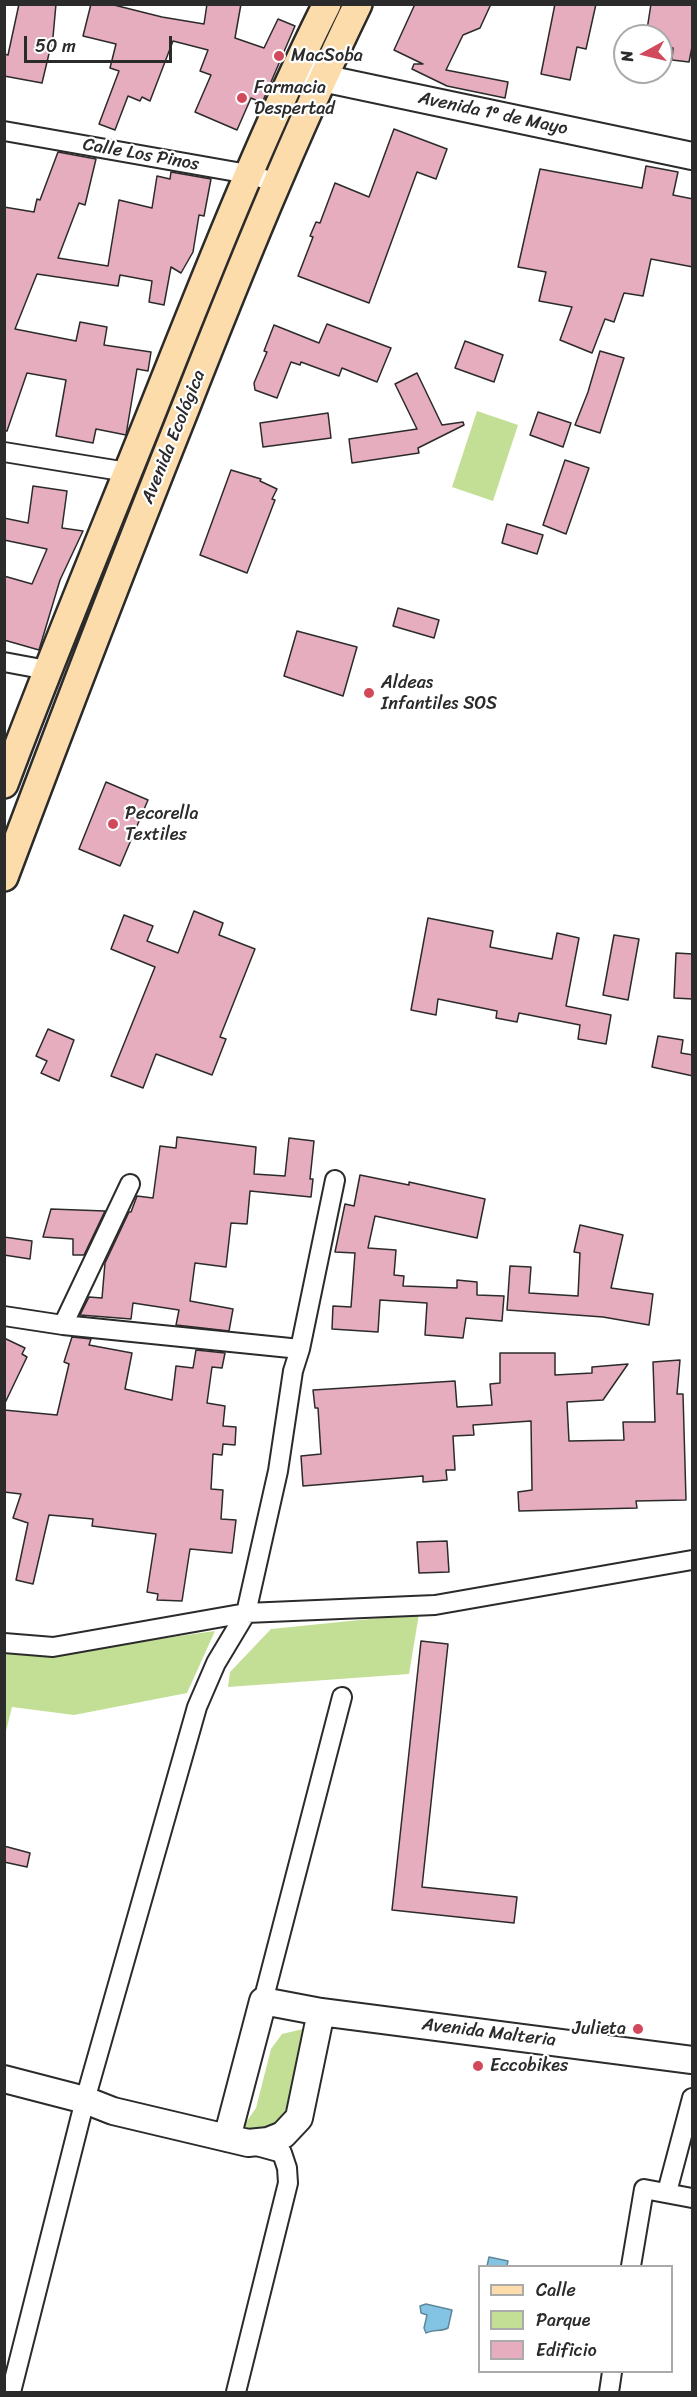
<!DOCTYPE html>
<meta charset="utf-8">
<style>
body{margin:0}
#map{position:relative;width:697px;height:2397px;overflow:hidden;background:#fff;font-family:Sriracha,sans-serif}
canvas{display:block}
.frame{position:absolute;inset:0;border:6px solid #2b2b2b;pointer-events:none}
.legend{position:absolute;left:478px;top:2265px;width:195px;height:108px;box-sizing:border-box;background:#fff;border:2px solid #aaa;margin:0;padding:8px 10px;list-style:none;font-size:18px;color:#2b2b2b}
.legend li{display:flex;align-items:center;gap:12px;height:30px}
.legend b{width:30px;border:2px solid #aaa}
.north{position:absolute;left:613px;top:24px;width:60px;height:60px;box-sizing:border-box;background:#fff;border:2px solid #aaa;border-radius:50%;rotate:262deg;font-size:16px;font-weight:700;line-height:24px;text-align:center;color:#2b2b2b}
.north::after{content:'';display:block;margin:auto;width:21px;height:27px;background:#d1495b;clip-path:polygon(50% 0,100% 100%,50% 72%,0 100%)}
.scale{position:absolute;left:24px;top:36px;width:148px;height:27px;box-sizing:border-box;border:3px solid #2b2b2b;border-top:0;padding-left:8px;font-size:18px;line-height:21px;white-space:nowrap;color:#2b2b2b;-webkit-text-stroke:4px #fff;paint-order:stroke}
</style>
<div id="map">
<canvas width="697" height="2397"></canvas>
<div class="frame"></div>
<ul class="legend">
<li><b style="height:8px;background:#fddcac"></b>Calle</li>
<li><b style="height:16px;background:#c3df96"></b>Parque</li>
<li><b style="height:16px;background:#e6adbe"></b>Edificio</li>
</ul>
<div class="north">N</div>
<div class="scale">50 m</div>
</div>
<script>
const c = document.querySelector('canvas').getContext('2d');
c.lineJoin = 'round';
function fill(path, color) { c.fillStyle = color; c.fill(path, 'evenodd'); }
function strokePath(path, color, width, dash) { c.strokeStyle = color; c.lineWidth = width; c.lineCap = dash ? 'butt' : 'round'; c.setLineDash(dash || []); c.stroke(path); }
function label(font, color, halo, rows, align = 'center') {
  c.font = font + ' Sriracha,sans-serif'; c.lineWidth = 4.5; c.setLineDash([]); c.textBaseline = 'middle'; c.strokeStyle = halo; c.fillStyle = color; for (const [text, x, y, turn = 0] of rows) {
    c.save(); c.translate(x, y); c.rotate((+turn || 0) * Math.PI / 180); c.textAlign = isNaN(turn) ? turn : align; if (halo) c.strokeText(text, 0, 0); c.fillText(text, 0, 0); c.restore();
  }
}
const green = new Path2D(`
 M 477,411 L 518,425 L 493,501 L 452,487 Z
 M 419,1614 L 409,1674 L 228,1687 L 230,1672 L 271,1629 Z
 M 215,1631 L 187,1693 L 74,1715 L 12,1707 L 5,1735 L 5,1651 L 58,1653 Z
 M 307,2028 L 289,2111 L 274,2123 L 253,2131 L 240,2131 L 256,2108 L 271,2049 L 282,2034 Z`);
const water = new Path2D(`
 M 489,2257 L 508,2261 L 507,2266 L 487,2266 Z
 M 426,2304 L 452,2310 L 448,2328 C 441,2332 434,2329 426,2333 L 424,2328 L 427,2315 L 421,2313 L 420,2306 Z`);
const building = new Path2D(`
 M 19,4 L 56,4 L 53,37 L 42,83 L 4,76 L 4,54 L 8,55 Z
 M 91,4 L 110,4 L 162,17 L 204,24 L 207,4 L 241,4 L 235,38 L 264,48 L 278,19 L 295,26 L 262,103 L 251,98 L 237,130 L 195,112 L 211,75 L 200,71 L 208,50 L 173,41 L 150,101 L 142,97 L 140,101 L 128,96 L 115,130 L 99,124 L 119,71 L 110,68 L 116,44 L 83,36 Z
 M 415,4 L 491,4 L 480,28 L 463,35 L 446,70 L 508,82 L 505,98 L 447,86 L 412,69 L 414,64 L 423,64 L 394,50 Z
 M 555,4 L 596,4 L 586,49 L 577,47 L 570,80 L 541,74 Z
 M 651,4 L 693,4 L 693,42 L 689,62 L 672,60 L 673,48 L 661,47 L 661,36 L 646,36 Z
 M 394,129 L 447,149 L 436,179 L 417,172 L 369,303 L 298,276 L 313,237 L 310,236 L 316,222 L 320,223 L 335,183 L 369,197 Z
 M 58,152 L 96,159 L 85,205 L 79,203 L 58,258 L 108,266 L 119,200 L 152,208 L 157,176 L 170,179 L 171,172 L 211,179 L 204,216 L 199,215 L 193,252 L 181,273 L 171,267 L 164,305 L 149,302 L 152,281 L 120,275 L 118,286 L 37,274 L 15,329 L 76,341 L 80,322 L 107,327 L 104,345 L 151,352 L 148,371 L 137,369 L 126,435 L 96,429 L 93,443 L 56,436 L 66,380 L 27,373 L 7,431 L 4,431 L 4,207 L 34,212 L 37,199 L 40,200 Z
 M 646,166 L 678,172 L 673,195 L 693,199 L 693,267 L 651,259 L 643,296 L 624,293 L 614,322 L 605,319 L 592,353 L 560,340 L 572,307 L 539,301 L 546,272 L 518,267 L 540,169 L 642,188 Z
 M 327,324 L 391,348 L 377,382 L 342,368 L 339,376 L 301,362 L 300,365 L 291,362 L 277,398 L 255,390 L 254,383 L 267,352 L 264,351 L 274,325 L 319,343 Z
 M 465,341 L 503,355 L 494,382 L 455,368 Z
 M 600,351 L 624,358 L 600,433 L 575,425 L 588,392 Z
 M 417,373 L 442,425 L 463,422 L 464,425 L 418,448 L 419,453 L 352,463 L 349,439 L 417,429 L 395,384 Z
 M 538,412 L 571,423 L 563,447 L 530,435 Z
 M 328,413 L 331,438 L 263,447 L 260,423 Z
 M 565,460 L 589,468 L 566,534 L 543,525 Z
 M 231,470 L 261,479 L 260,481 L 277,489 L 272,499 L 275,500 L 247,573 L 200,555 Z
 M 33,486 L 67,491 L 62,528 L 83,531 L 60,580 L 39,650 L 4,640 L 4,576 L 32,584 L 47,549 L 4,540 L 4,518 L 28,523 Z
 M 507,524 L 543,535 L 537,554 L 502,543 Z
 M 398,608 L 439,620 L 434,638 L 393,626 Z
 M 297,631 L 357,647 L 343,696 L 284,676 Z
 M 106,782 L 148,800 L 120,866 L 79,849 Z
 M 194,911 L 223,923 L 219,935 L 255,949 L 220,1037 L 226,1039 L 212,1075 L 156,1054 L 143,1088 L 111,1076 L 155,967 L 111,949 L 124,915 L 153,926 L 147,941 L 178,953 Z
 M 428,918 L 493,931 L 490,947 L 552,959 L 557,933 L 579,938 L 566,1006 L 611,1015 L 606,1044 L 578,1039 L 580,1025 L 519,1013 L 517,1022 L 496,1018 L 497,1011 L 438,999 L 436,1015 L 411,1010 Z
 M 614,935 L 639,939 L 628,1000 L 603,995 Z
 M 676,953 L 693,954 L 693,999 L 674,998 Z
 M 48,1029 L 74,1040 L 59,1081 L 41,1073 L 47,1061 L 36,1056 Z
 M 658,1036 L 683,1040 L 681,1053 L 693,1055 L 693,1076 L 652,1067 Z
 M 177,1137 L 256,1147 L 254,1174 L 285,1176 L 289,1138 L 314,1141 L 310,1179 L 313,1179 L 311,1197 L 250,1191 L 247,1224 L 231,1223 L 226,1267 L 195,1263 L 190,1301 L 233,1309 L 229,1331 L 176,1325 L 179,1310 L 133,1303 L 131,1319 L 80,1315 L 89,1297 L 102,1298 L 105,1263 L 129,1212 L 131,1212 L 137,1196 L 153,1198 L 160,1146 L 176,1148 Z
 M 360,1175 L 409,1185 L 409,1182 L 485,1199 L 477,1238 L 375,1216 L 368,1248 L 396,1250 L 394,1275 L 404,1276 L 403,1286 L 457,1288 L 457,1280 L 477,1282 L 477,1295 L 504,1296 L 502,1321 L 466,1318 L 463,1338 L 425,1335 L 427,1303 L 380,1300 L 378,1332 L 332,1329 L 333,1306 L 351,1307 L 355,1253 L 335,1252 L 345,1204 L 354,1206 Z
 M 51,1209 L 105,1211 L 84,1255 L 73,1255 L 73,1239 L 43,1237 Z
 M 580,1225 L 623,1235 L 611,1288 L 653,1294 L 649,1325 L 603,1317 L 507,1310 L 510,1266 L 531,1267 L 529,1293 L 578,1296 L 580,1253 L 574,1252 Z
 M 4,1237 L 32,1241 L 30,1259 L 4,1255 Z
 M 72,1337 L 91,1339 L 89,1345 L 132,1353 L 125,1389 L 172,1400 L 176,1366 L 193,1368 L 196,1350 L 225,1353 L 222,1368 L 212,1367 L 207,1403 L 225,1406 L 223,1426 L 236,1427 L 235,1445 L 223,1444 L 222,1455 L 213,1454 L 211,1489 L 223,1490 L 221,1519 L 236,1520 L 232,1553 L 190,1549 L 182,1601 L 157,1600 L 158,1594 L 147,1592 L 156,1534 L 92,1526 L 93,1519 L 49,1515 L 33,1584 L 16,1580 L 28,1523 L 13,1518 L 21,1494 L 4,1492 L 4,1410 L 57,1415 L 69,1364 L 64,1362 Z
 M 4,1338 L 25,1348 L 22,1354 L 27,1357 L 4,1405 Z
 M 500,1353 L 555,1353 L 555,1375 L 592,1373 L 592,1367 L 628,1364 L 603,1400 L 567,1402 L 569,1441 L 624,1440 L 623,1422 L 655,1422 L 653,1362 L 680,1360 L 677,1394 L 683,1394 L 686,1500 L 636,1501 L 637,1508 L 519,1511 L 518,1492 L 532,1490 L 531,1421 L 473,1425 L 474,1435 L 453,1436 L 455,1470 L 446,1470 L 447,1480 L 423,1482 L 423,1476 L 303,1486 L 301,1456 L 321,1454 L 318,1408 L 315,1408 L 313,1390 L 455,1381 L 457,1407 L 492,1405 L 490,1384 L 500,1383 Z
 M 447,1541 L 449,1572 L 419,1573 L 417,1542 Z
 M 421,1641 L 448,1644 L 422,1887 L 517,1897 L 514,1923 L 392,1910 Z
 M 4,1846 L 30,1853 L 27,1867 L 4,1862 Z`);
const street = new Path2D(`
 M 4,131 L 248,174 L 277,183
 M 4,452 L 127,472
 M 4,662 L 47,670
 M 4,1316 L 63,1325 L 300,1349
 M 63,1325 L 130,1184
 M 4,1643 L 53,1647 L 246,1613 L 435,1605 L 692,1560
 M 263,2001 L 342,1697
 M 667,2192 L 692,2098
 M 631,2266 L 644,2189 L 692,2198
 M 11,2392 L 85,2100 L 197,1707 L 216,1663 L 246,1613 L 278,1471 L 293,1371 L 300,1349 L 335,1180
 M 236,2392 L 288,2183 L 287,2168 L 282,2153 L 253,2145
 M 609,2392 L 612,2372`);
const secondary = new Path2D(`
 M 296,68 L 322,78 L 692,156
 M 4,2079 L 85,2100 L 113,2111 L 248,2143 L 268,2141 L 283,2135 L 299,2118 L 321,2012
 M 227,2138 L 263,2001 L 321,2012 L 692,2060`);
const primary = new Path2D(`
 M 4,784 C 48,666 96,551 143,434 C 201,289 257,144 327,4
 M 4,877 C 63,720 123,564 185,409 C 239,272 294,136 358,4`);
const markers = [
 [279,56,6,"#d1495b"],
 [242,98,6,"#d1495b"],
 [369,693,6,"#d1495b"],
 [113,824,6,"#d1495b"],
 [638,2029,6,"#d1495b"],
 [478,2066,6,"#d1495b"]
];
const poiNames = [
 ["MacSoba",291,56],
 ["Farmacia",254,88],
 ["Despertad",254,109],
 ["Aldeas",381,683],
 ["Infantiles SOS",381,704],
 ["Pecorella",125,814],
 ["Textiles",125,835],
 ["Julieta",626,2029,"right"],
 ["Eccobikes",490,2066]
];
const streetNames = [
 ["Avenida 1º de Mayo",493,114,12],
 ["Calle Los Pinos",141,155,10],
 ["Avenida Ecológica",174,437,-68],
 ["Avenida Malteria",489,2033,7]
];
fill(green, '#c3df96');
fill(water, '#83c4e4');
strokePath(water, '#60879a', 1.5);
fill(building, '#e6adbe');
strokePath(building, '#2b2b2b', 1.5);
strokePath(street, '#2b2b2b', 22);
strokePath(secondary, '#2b2b2b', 30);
strokePath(primary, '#2b2b2b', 32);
strokePath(street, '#fff', 18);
strokePath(secondary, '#fff', 26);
strokePath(primary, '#fddcac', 27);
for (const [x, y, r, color] of markers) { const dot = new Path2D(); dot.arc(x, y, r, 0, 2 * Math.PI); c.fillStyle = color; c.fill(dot); strokePath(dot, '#fff', 2); }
label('18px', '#2b2b2b', '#fff', poiNames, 'left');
label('18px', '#2b2b2b', '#fff', streetNames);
</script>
